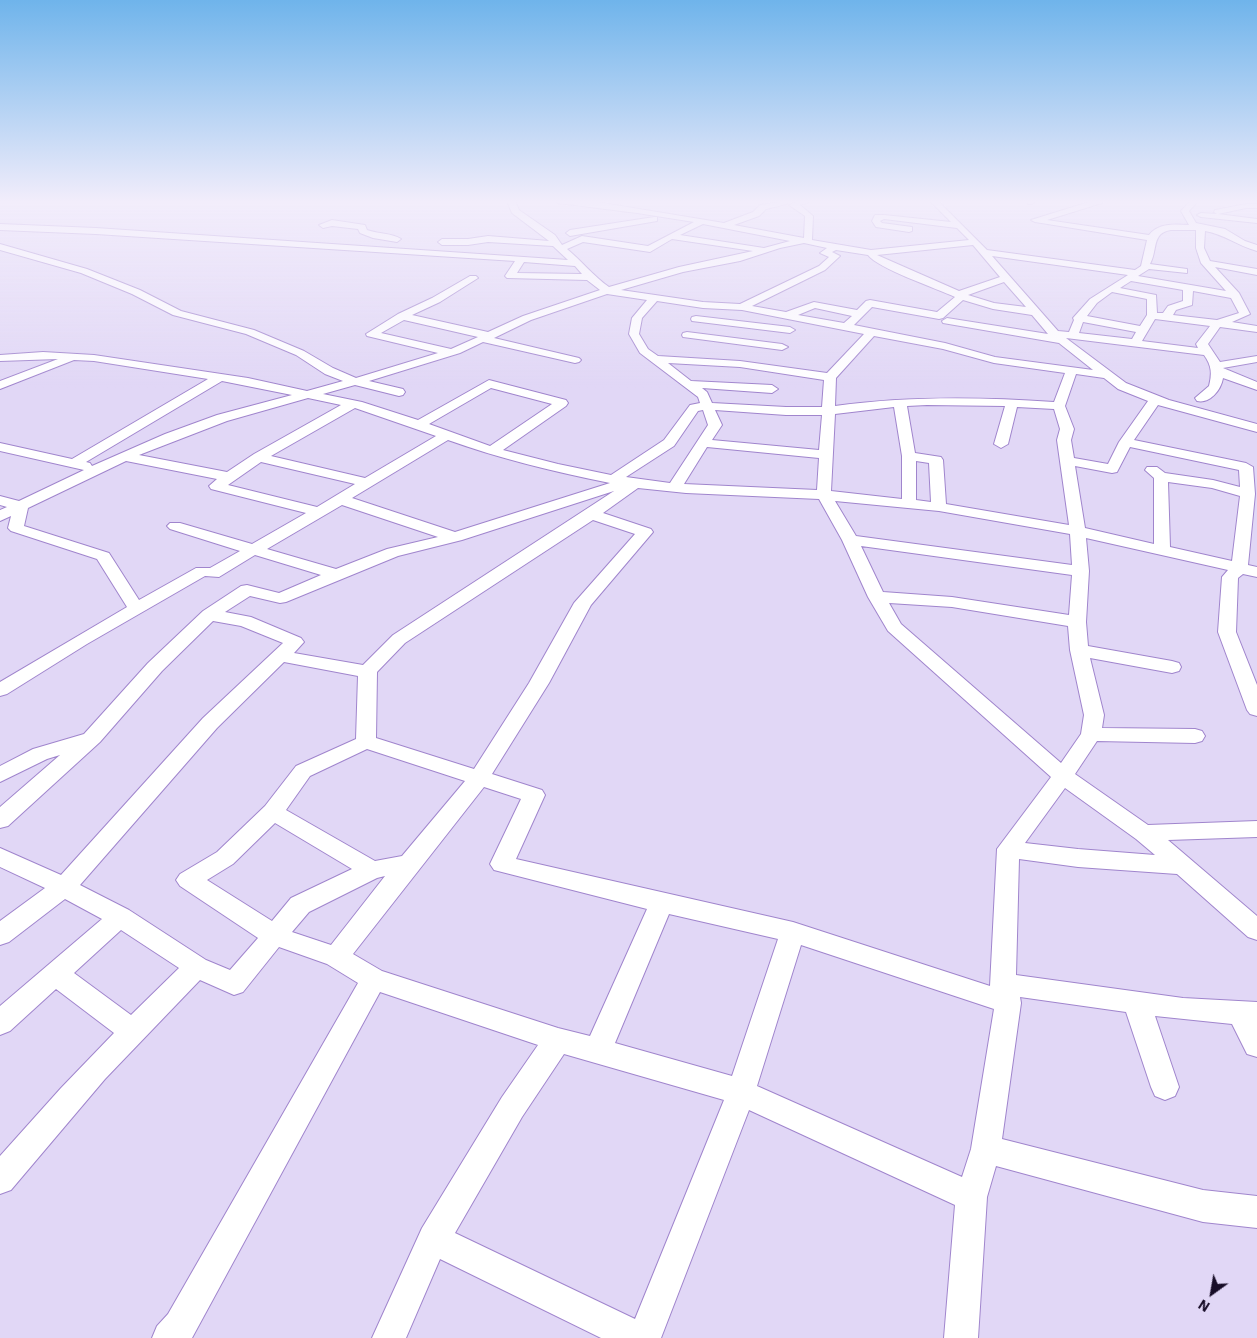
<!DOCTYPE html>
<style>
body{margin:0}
#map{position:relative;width:1257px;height:1338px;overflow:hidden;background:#e1d7f6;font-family:"IBM Plex Sans",sans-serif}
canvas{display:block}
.north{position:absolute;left:1187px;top:1268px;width:50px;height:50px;-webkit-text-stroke:4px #e1d7f6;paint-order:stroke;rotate:212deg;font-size:14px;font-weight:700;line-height:20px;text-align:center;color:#170c27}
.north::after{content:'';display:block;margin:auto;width:18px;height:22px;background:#170c27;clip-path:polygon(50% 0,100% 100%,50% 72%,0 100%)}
</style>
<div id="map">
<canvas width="1257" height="1338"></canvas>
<div class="north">N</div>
</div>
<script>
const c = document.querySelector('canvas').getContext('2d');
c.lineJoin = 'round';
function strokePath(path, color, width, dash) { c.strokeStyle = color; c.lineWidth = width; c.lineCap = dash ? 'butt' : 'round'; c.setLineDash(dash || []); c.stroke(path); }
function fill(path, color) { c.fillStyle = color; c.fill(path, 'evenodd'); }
const street = new Path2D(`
 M 507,201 L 515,201 L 519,210 L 555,235 L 562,245 L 582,236 L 648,246 L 694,222 L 637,213 L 558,203 L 554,201 L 597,202 L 724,223 L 753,212 L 760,205 L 787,201 L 787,204 L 766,209 L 759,216 L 734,225 L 804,238 L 805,216 L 789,205 L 799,201 L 811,201 L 800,205 L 813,216 L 812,240 L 871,250 L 969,240 L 957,228 L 884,219 L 880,221 L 882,223 L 912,227 L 912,231 L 909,232 L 876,227 L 872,221 L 875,215 L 884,215 L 951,222 L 930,201 L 938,201 L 987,250 L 1135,270 L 1141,266 L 1147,240 L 1035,222 L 1031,220 L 1092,201 L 1103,201 L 1102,203 L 1047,220 L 1149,235 C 1158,223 1174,224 1189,225 L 1181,211 L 1190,201 L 1198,201 L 1189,211 L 1196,223 L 1225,229 L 1245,241 L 1257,245 L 1257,251 C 1238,246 1224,234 1205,231 L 1204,248 L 1210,261 L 1257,269 L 1257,275 L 1215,267 L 1239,293 L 1250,314 L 1232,322 L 1257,326 L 1257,332 L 1220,327 L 1208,344 L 1220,362 L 1257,356 L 1257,362 L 1223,368 L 1257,382 L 1257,390 L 1223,378 C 1221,390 1210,404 1197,401 L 1195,398 L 1209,386 C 1212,374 1212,366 1204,355 L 1066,338 L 1126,383 L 1169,400 L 1257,424 L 1257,432 L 1158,405 L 1134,440 L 1246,463 L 1253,467 L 1255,494 L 1248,565 L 1257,567 L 1257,577 L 1243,574 L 1238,578 L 1236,632 L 1257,685 L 1257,716 L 1250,714 L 1247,710 L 1218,632 L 1222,577 L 1228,570 L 1086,538 L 1089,571 L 1086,622 L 1088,646 L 1172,661 L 1179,663 L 1181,667 L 1179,671 L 1172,673 L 1090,658 L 1104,715 L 1102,728 L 1195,729 L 1202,731 L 1205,736 L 1202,741 L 1195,743 L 1097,741 L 1075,774 L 1148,825 L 1257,821 L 1257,837 L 1168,840 L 1257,916 L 1257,940 L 1248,937 L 1177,874 L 1078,867 L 1019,859 L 1016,975 L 1183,998 L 1257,1002 L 1257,1057 L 1247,1054 L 1232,1024 L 1155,1016 L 1179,1087 L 1175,1096 L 1165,1100 L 1155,1096 L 1151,1087 L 1126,1012 L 1020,997 L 1021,1003 L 1002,1139 L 1203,1190 L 1257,1196 L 1257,1228 L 1203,1222 L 996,1166 L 987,1197 L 978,1338 L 944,1338 L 955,1205 L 749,1110 L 661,1338 L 601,1338 L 440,1259 L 406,1338 L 372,1338 L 422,1228 L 502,1097 L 538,1045 L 380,992 L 192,1338 L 152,1338 L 157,1326 L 168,1314 L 358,983 L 327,964 L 279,947 L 243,992 L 234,995 L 200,980 L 105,1079 L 11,1190 L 0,1194 L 0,1156 L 61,1088 L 114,1033 L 56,989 L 10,1031 L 0,1035 L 0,1006 L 102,919 L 65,899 L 9,942 L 0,945 L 0,921 L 45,888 L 0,867 L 0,848 L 61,875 L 203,718 L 283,643 L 241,626 L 213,621 L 162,671 L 100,742 L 8,826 L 0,828 L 0,807 L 60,755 L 47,759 L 0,782 L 0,766 L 33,749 L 84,734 L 148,663 L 203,611 L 241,586 L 247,585 L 279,593 L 321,575 L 255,555 L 219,577 L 205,576 L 87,644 L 7,694 L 0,696 L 0,682 L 127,607 L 97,559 L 11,531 L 8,528 L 11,516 L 0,521 L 0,510 L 7,507 L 0,505 L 0,496 L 19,501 L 84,470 L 0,451 L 0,443 L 72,459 L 208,379 L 94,361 L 74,360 L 0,389 L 0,381 L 58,359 L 0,361 L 0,355 L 43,352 L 94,355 L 248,378 L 307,391 L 343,381 L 325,374 L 296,355 L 246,334 L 173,315 L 132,294 L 81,273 L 0,250 L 0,244 L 87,269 L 140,290 L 181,311 L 254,330 L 304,351 L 333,368 L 356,378 L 438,353 L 367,336 L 366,334 L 398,314 L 432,298 L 470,276 L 476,276 L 478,278 L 440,302 L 412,315 L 488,332 L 523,316 L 600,290 L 587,280 L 507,278 L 505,276 L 515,261 L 96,234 L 0,230 L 0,224 L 96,228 L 568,260 L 553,246 L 488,242 L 468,245 L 442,245 L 438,242 L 442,239 L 468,239 L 488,236 L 549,241 L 512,213 ZM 703,224 L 790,241 L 764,248 L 680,235 ZM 1171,230 L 1196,230 L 1196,248 L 1201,263 L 1226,291 L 1138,276 L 1149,269 L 1187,273 L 1187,269 L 1150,264 C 1158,250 1151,233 1171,230 ZM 672,239 L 753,251 L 679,267 L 609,287 C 593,276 582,261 567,249 L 583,242 L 650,252 ZM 804,243 L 827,248 L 820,253 L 829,257 L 819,266 L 740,304 L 703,302 L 621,290 L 683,272 L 740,261 L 780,248 ZM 973,245 L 1000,277 L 959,291 L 877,255 ZM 836,250 L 868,255 C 877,268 938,289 955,297 L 937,312 L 870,300 L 866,301 L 857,310 L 814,302 L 786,312 L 752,306 L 825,270 L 840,256 L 832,252 ZM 992,256 L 1128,275 L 1090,299 L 1073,318 L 1074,320 L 1069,332 L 1058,331 ZM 524,262 L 575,266 L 582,274 L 517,273 ZM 1131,281 L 1183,290 L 1183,301 L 1168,306 L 1163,313 L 1157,313 L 1156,295 L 1120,288 ZM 1004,282 L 1026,307 L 994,303 L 968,295 ZM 1193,291 L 1231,298 L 1239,313 L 1217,320 L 1173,315 L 1176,310 L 1192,305 ZM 1112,292 L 1147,299 L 1147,315 L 1140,326 L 1087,316 L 1097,303 ZM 607,294 L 647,300 L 632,318 L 629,334 L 640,353 L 698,397 L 700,403 L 690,405 L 664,440 L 611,475 L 558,464 L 503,450 L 566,406 L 568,403 L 566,400 L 489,380 L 418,420 L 362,402 L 323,394 L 355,385 L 399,396 L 403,395 L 405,392 L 403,389 L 369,381 L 460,353 L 483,342 L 575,363 L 579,362 L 581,360 L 579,358 L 494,338 L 531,320 ZM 963,300 L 993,309 L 1032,315 L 1048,334 L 947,318 L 942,321 L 943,323 L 1059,343 L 1093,370 L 995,357 L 945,343 L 854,325 L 872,307 L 939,319 L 943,318 ZM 657,301 L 703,308 L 742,310 L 864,334 L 827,373 L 740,361 L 658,356 L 648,349 L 639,334 L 642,318 ZM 815,308 L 852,316 L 844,323 L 798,315 ZM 1155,319 L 1210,326 L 1196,344 L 1198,348 L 1142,341 ZM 404,320 L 478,337 L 451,349 L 381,333 ZM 1083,322 L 1136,332 L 1132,339 L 1079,333 ZM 874,336 L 943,349 L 994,363 L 1065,373 L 1054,402 C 980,397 908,396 835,406 L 836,378 ZM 668,363 L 740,367 L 824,380 L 822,407 L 786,407 L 712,403 L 707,392 L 702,388 L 772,393 L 778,389 L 772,385 L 691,381 ZM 1076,374 L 1104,378 L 1118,389 L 1148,401 L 1119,442 L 1108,464 L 1074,458 L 1071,440 L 1074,429 L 1065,406 ZM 222,381 L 292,395 L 217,415 L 165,434 L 92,466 L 90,463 L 86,462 ZM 491,388 L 552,404 L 490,446 L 429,424 ZM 308,398 L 341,405 L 254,454 L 227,472 L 139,455 L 227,421 ZM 927,405 L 1005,406 L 994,444 L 1001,448 L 1008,444 L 1017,407 L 1054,409 L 1060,429 L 1057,440 L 1069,525 L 946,504 L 943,460 L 941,457 L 915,453 L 907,406 ZM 894,407 L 902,456 L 902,499 L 831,491 L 835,414 ZM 355,408 L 436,436 L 365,478 L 271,456 ZM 703,410 L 708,425 L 670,483 L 626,477 L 674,446 L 698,411 ZM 715,410 L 786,415 L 822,415 L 819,450 L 712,440 L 722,425 ZM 448,440 C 501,459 555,472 610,483 L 455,532 L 352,498 ZM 707,447 L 819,458 L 817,490 L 684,484 ZM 1130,447 L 1239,470 L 1240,487 L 1213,480 L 1165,473 L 1157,467 L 1147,467 L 1145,470 L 1154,478 L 1154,544 L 1085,528 L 1075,466 L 1112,473 L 1117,472 ZM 126,461 L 217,479 L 209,486 L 211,489 L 306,513 L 252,544 L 180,523 L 170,523 L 167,526 L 170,529 L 240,551 L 210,568 L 196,568 L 139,600 L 109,553 L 24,526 L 28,508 ZM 916,461 L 929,463 L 931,502 L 916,500 ZM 261,462 L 355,484 L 317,507 L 228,485 ZM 1168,482 L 1212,488 L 1240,496 L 1232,561 L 1170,547 ZM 638,488 L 686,493 L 819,499 L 842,540 L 868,597 L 888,631 L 1051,777 L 997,849 L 990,986 L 793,922 L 516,859 L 545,795 L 542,790 L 492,774 L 549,683 L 591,605 L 653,532 L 651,529 L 603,513 ZM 614,491 L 393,635 L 363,665 L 294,653 L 304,642 L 301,638 L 251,617 L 225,612 L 250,596 L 280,603 L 286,602 L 398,556 L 462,540 ZM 835,501 L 939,511 L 1070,534 L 1072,565 L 856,536 ZM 342,505 L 438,537 L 387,549 L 336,569 L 267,549 ZM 593,520 L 635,534 L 574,603 L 529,683 L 474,769 L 376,738 L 377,672 L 405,643 ZM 861,546 L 1072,575 L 1069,615 L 952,597 L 883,592 ZM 889,603 L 952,607 L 1068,626 L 1070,650 L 1084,715 L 1081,734 L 1061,763 L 901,624 ZM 284,662 L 358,676 L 356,739 L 296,766 L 265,806 L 217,852 L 180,874 L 176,880 L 180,886 L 258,938 L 230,970 L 206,960 L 129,910 L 80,885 L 217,728 ZM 367,749 L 465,781 L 402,856 L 375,861 L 286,810 L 310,776 ZM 484,787 L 521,799 L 490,864 L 494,870 L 647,909 L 590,1036 L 558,1028 L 382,971 L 353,954 ZM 1065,788 L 1136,839 L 1155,855 L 1078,849 L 1025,843 ZM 275,823 L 352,869 L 291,898 L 272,921 L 207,880 L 233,864 ZM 385,876 L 331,945 L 292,932 L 309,912 L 377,878 ZM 669,914 L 778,939 L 732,1076 L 615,1043 ZM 121,930 L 179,968 L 131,1015 L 74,973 ZM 801,945 L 994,1009 L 971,1149 L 962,1177 L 757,1086 ZM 564,1054 L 724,1100 L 635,1319 L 455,1233 L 522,1117 Z
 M 1028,201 L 1037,201 L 1031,204 L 1028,204 Z
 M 1246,204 L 1257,204 L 1257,208 L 1246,208 L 1218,214 L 1257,219 L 1257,223 L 1201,217 L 1197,215 L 1201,213 L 1217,214 L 1214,212 L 1215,210 Z
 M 654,217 L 657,217 L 657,221 L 570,236 L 566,233 L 570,230 Z
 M 332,220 L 365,225 L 367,230 C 378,234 392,233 401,239 L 397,242 L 373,238 L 360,233 L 358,229 L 332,226 L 323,228 L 319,225 Z
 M 696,316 L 790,327 L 795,330 L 790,333 L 692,321 L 691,319 L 692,317 Z
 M 687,332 L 782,344 L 788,347 L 782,350 L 683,337 L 682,335 L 683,333 Z`);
strokePath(street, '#a085cd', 2);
fill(street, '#fff');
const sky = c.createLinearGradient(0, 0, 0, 388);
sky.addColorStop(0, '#6fb4eb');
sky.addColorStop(0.52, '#f2edfb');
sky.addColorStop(1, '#f2edfb00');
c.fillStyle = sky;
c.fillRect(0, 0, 1257, 388);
</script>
